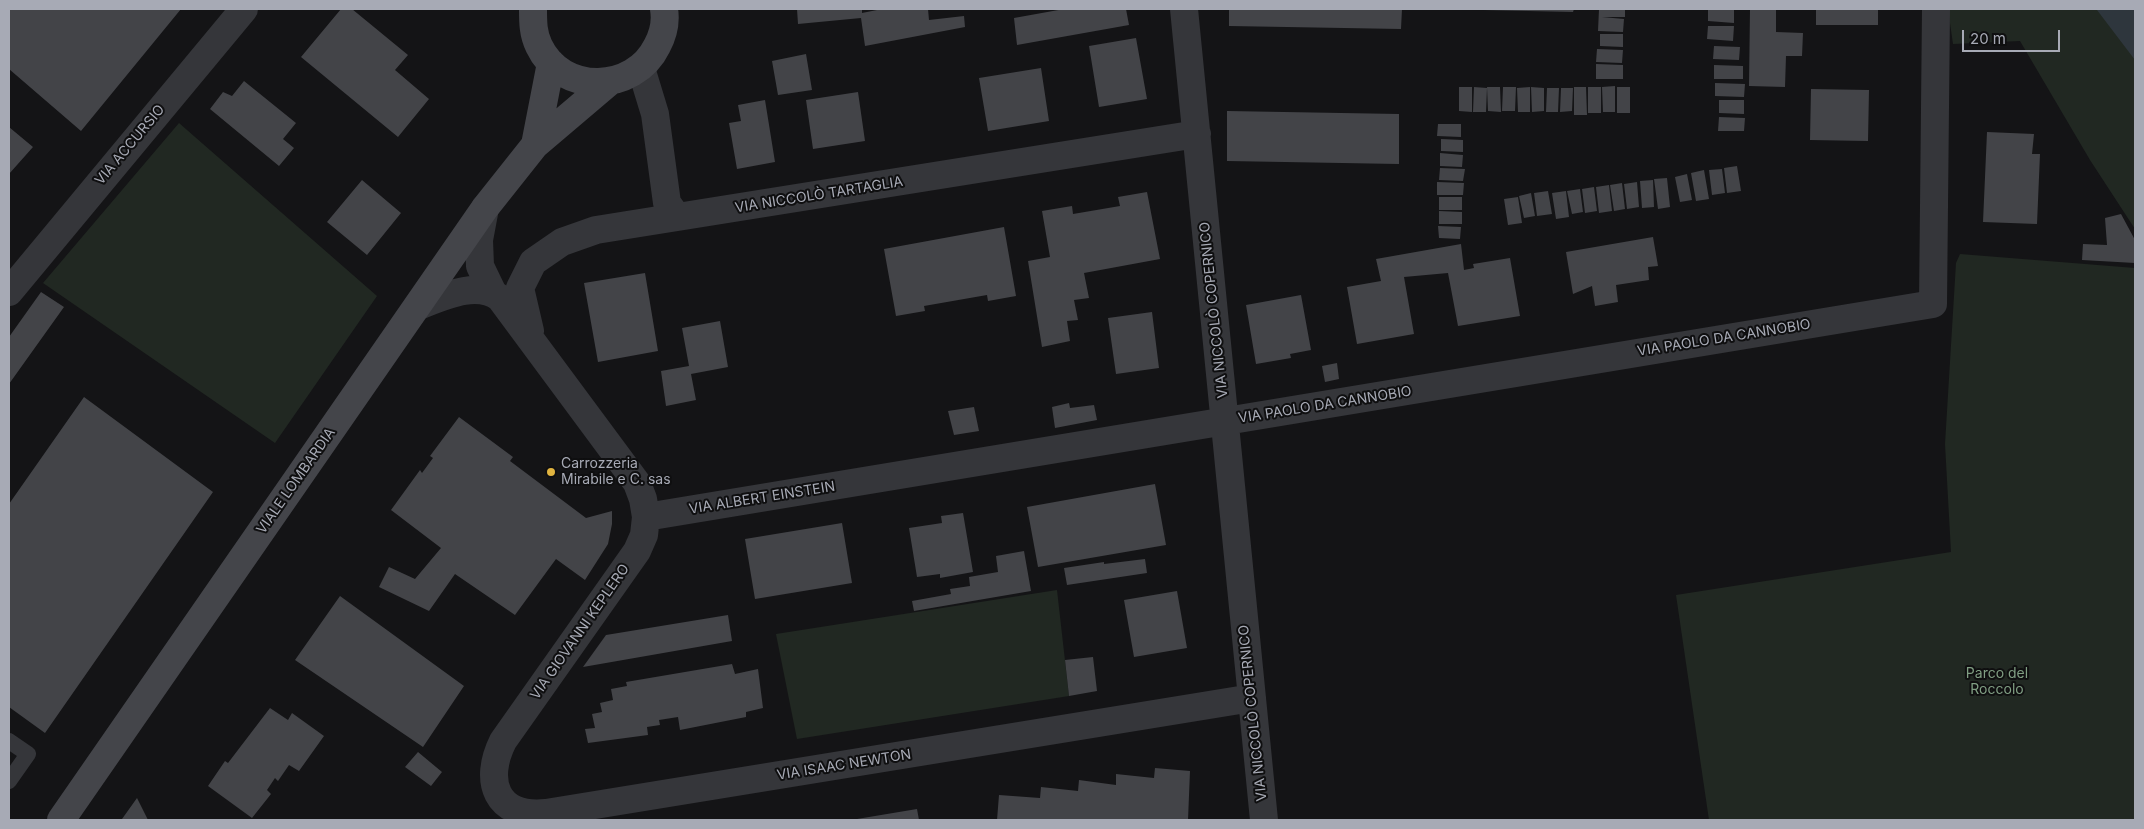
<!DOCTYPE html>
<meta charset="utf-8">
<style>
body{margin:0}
#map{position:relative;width:2144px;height:829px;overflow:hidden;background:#141416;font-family:Inter,sans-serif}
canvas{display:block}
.frame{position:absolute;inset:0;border:10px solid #a7aab5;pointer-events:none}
.scale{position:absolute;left:1962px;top:30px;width:98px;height:22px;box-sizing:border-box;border:2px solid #a7aab5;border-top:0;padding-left:6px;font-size:15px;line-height:18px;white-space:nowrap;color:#a7aab5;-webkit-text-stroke:4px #0f0f10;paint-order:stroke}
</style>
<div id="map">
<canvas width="2144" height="829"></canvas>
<div class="frame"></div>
<div class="scale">20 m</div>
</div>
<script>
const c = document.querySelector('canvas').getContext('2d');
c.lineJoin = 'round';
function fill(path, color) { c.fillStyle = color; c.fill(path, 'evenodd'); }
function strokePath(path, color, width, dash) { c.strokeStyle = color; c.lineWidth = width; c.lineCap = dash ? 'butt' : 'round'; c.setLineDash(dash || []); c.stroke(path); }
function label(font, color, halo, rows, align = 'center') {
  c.font = font + ' Inter,sans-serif'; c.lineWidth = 4; c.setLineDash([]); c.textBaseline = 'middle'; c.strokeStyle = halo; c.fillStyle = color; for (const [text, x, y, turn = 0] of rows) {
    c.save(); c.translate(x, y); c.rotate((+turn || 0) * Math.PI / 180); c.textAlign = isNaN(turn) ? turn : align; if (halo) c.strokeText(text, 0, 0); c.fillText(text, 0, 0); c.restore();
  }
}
const green = new Path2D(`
 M 1948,9 L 2135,9 L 2135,229 L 2090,160 L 2020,41 L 1953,44 Z
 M 179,123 L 377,296 L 275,443 L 43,283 Z
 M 1960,254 L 2135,268 L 2135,820 L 1709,820 L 1676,595 L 1951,552 L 1945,444 L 1956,263 Z
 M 1057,590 L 1069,696 L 797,739 L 776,634 Z`);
const water = new Path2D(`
 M 2096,9 L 2135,9 L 2135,60 L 2097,10 Z`);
const building = new Path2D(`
 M 9,9 L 181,9 L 81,131 L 9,69 Z
 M 341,9 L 352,9 L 408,55 L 395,70 L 429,99 L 398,137 L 301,57 Z
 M 797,9 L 862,9 L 862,13 L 882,9 L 928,9 L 929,20 L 964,16 L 965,27 L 865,46 L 861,18 L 798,24 Z
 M 1064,9 L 1126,9 L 1129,25 L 1017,45 L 1014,18 Z
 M 1229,9 L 1402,9 L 1401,29 L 1229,26 Z
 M 1483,9 L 1574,9 L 1573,12 L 1483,10 Z
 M 1599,9 L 1625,9 L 1625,17 L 1602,17 L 1624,19 L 1623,32 L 1598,31 Z
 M 1708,9 L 1734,9 L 1734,23 L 1708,21 Z
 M 1750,9 L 1776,9 L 1776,32 L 1803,33 L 1802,56 L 1786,56 L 1785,87 L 1749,86 Z
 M 1816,9 L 1878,9 L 1878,25 L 1816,25 Z
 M 1708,26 L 1734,26 L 1733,41 L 1707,39 Z
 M 1600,34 L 1623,34 L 1623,47 L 1600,46 Z
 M 1136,38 L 1147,99 L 1099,107 L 1089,46 Z
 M 1714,46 L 1740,47 L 1739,60 L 1713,59 Z
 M 1597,49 L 1623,50 L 1622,63 L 1596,62 Z
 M 806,54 L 812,90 L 778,95 L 772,61 Z
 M 1596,64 L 1623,65 L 1623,79 L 1596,79 Z
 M 1714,65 L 1743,66 L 1743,79 L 1714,79 Z
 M 1041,68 L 1049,121 L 988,131 L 979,78 Z
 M 244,81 L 296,123 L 283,139 L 294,148 L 279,166 L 210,109 L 223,92 L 232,96 Z
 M 1715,83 L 1745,84 L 1744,97 L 1715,96 Z
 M 1615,86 L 1615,112 L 1603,112 L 1602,87 Z
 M 1459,87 L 1472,87 L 1472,112 L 1459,111 Z
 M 1474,87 L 1487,88 L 1486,112 L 1473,112 Z
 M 1487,87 L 1500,87 L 1501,112 L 1488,111 Z
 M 1503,87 L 1516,87 L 1515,111 L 1502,111 Z
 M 1530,87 L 1530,112 L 1518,112 L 1517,88 Z
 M 1531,87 L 1544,88 L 1544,111 L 1532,112 Z
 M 1574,87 L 1586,87 L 1587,115 L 1574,115 Z
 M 1588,87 L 1601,87 L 1601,113 L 1588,113 Z
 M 1617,87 L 1630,87 L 1630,113 L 1617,113 Z
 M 1547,88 L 1559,88 L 1558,112 L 1546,112 Z
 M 1561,88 L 1573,88 L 1572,111 L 1560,112 Z
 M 1811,89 L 1869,90 L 1868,141 L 1810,140 Z
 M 858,92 L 865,141 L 813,149 L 806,100 Z
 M 765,100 L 775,162 L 737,169 L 729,123 L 741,121 L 738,105 Z
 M 1719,100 L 1744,100 L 1744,114 L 1719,113 Z
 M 1227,111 L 1399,114 L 1399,164 L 1227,161 Z
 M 1719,117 L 1745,118 L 1744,131 L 1718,131 Z
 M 1438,124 L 1461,124 L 1461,137 L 1437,136 Z
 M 9,127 L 33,147 L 9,174 Z
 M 1987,132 L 2034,134 L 2032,154 L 2040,154 L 2037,224 L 1983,222 Z
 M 1441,139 L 1463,140 L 1463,152 L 1441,151 Z
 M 1440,153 L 1463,155 L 1462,167 L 1440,166 Z
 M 1737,166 L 1741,191 L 1727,193 L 1724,168 Z
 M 1440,168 L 1465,169 L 1463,181 L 1439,180 Z
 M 1722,169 L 1725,193 L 1712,195 L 1709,170 Z
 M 1704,170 L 1709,199 L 1696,201 L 1691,173 Z
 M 1687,174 L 1692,200 L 1680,202 L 1675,177 Z
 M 1667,178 L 1670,207 L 1658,209 L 1654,179 Z
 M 362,180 L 401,213 L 367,255 L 327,222 Z
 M 1653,180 L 1654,207 L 1642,208 L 1640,181 Z
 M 1437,182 L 1464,183 L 1463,195 L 1437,195 Z
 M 1637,182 L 1639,207 L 1627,209 L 1624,184 Z
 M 1622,183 L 1625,209 L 1614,211 L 1610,185 Z
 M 1609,185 L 1612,211 L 1599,213 L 1596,187 Z
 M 1594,187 L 1597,211 L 1585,213 L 1582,189 Z
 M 1580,189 L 1583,212 L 1572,214 L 1567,191 Z
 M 1548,191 L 1552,214 L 1537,216 L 1534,193 Z
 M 1566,191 L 1569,217 L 1556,219 L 1552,193 Z
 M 1147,192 L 1160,259 L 1084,273 L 1089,298 L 1074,300 L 1078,320 L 1067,321 L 1070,341 L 1042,347 L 1028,261 L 1050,257 L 1042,211 L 1072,206 L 1073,214 L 1120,206 L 1118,197 Z
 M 1531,193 L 1535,216 L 1524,218 L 1519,196 Z
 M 1439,197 L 1462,197 L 1462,210 L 1439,210 Z
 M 1518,197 L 1522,223 L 1508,225 L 1504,199 Z
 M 1439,211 L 1462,212 L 1462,224 L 1439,224 Z
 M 2121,214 L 2135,240 L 2135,263 L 2082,260 L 2083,244 L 2107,245 L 2105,218 Z
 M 1438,226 L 1461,227 L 1460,239 L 1439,238 Z
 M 1004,227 L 1016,296 L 988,301 L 987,295 L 924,306 L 925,311 L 896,316 L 884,249 Z
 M 1653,237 L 1658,266 L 1648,267 L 1649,280 L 1616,285 L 1618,302 L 1595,306 L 1592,286 L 1573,294 L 1566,252 Z
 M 1461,244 L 1464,270 L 1474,268 L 1473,264 L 1510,258 L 1520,316 L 1458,326 L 1448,273 L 1404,277 L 1414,334 L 1357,344 L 1347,287 L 1381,281 L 1376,259 Z
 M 645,273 L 658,351 L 598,362 L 584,283 Z
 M 41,292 L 64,307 L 9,384 L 9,337 Z
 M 1301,295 L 1311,350 L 1290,354 L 1291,358 L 1256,364 L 1246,305 Z
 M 1152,312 L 1159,368 L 1116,374 L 1108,318 Z
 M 720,321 L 728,367 L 691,374 L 696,400 L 666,406 L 661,371 L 689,366 L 682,328 Z
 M 1337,363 L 1339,379 L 1325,382 L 1322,366 Z
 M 84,397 L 213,492 L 45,733 L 9,707 L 9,504 Z
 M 1069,403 L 1070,408 L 1094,405 L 1097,420 L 1055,428 L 1052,407 Z
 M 974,407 L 979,431 L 954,435 L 948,411 Z
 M 459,417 L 513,457 L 510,461 L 586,518 L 612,511 L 612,524 L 608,544 L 585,580 L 556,559 L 515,615 L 455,574 L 429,611 L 379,587 L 389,567 L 415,579 L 441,548 L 391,510 L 420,470 L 422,473 L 433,458 L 430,456 Z
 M 1155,484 L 1166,545 L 1038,567 L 1027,507 Z
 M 963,513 L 973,572 L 940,578 L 940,574 L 917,577 L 909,528 L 942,523 L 941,516 Z
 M 842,523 L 852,583 L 755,599 L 745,539 Z
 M 1024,551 L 1031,591 L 914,611 L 912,601 L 951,594 L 950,589 L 970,586 L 969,577 L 998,572 L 996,556 Z
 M 1145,559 L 1147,573 L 1067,585 L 1064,568 L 1104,562 L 1104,564 Z
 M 1177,591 L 1187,648 L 1134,657 L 1124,600 Z
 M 340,596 L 464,686 L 423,747 L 295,660 Z
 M 728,615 L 732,641 L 583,667 L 606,635 Z
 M 1093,657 L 1097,691 L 1069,696 L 1065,660 Z
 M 732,664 L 735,674 L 758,669 L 763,708 L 746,712 L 746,717 L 680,730 L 678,717 L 659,720 L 660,725 L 647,727 L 648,735 L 588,743 L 585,729 L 595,728 L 592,714 L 602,712 L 600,703 L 613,700 L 611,689 L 627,686 L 626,682 Z
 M 270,708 L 288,720 L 292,713 L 324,736 L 299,771 L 289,765 L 278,781 L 275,778 L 267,790 L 271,794 L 252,818 L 208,786 L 225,761 L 228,763 Z
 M 418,752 L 442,772 L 431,786 L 405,767 Z
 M 1155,768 L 1190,771 L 1188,820 L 997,820 L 999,795 L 1040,798 L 1041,787 L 1078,791 L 1079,780 L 1116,785 L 1116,774 L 1154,778 Z
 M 137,798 L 148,820 L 122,820 L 122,819 Z
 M 917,809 L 919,820 L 857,820 L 857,819 Z`);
const service = new Path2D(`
 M 9,741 L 28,754 L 9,781`);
const minor = new Path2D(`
 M 1184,9 L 1264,820
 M 641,68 L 655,114 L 667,203 L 677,217
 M 485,208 L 479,240 L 480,266 L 493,293
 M 9,292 L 244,9
 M 418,306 C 442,297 477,280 500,298 L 637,483 L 643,499 L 646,517 L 1933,304 L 1936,9
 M 530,331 L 520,288 L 533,262 L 562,242 L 596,230 L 1197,134
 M 646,517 L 644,535 L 637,551 L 503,741 C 483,781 496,818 546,813 L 1252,698`);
const secondary = new Path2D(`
 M 533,9 C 533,22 533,34 539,46 C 562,95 634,93 657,46 C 663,35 666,21 664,9
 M 535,145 L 551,63
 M 61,820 L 485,208 L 535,145 L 608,83`);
const markers = [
 [551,472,5,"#e1b440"]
];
const streetNames = [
 ["VIA ACCURSIO",130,145,-50],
 ["VIA NICCOLÒ TARTAGLIA",819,195,-9],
 ["VIA NICCOLÒ COPERNICO",1214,310,-96],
 ["VIA PAOLO DA CANNOBIO",1724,338,-9],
 ["VIA PAOLO DA CANNOBIO",1325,405,-9],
 ["VIALE LOMBARDIA",296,481,-55],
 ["VIA ALBERT EINSTEIN",762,498,-9],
 ["VIA GIOVANNI KEPLERO",580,632,-55],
 ["VIA NICCOLÒ COPERNICO",1253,713,-96],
 ["VIA ISAAC NEWTON",844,765,-9]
];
const poiNames = [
 ["Carrozzeria",561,464],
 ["Mirabile e C. sas",561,480]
];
const parkNames = [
 ["Parco del",1997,674],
 ["Roccolo",1997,690]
];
fill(green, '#212822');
fill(water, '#2e363d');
fill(building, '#434448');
strokePath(service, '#35363a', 16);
strokePath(minor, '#35363a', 28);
strokePath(secondary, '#44454a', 28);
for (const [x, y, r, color] of markers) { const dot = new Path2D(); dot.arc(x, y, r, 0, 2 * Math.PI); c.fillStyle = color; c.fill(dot); strokePath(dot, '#0f0f10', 2); }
label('14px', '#a7aab5', '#0f0f10', streetNames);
label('14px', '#a7aab5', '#0f0f10', poiNames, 'left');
label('14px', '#809e83', '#0f0f10', parkNames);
</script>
